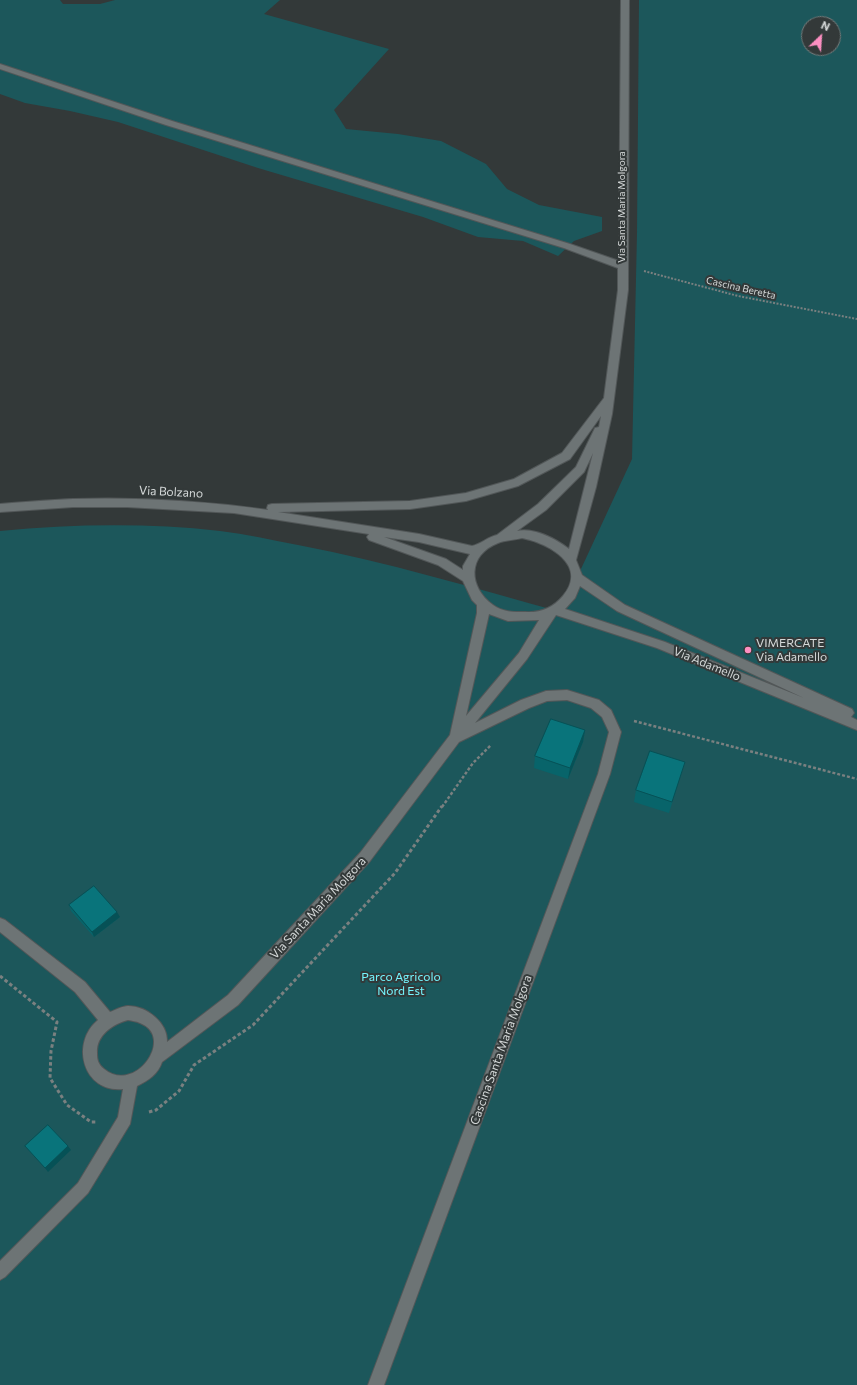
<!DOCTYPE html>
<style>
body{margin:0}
#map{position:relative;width:857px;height:1385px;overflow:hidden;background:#333939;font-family:Commissioner,sans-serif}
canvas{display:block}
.north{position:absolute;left:801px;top:16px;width:40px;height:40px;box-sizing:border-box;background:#333939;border:1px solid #737979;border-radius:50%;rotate:25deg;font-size:11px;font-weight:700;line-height:16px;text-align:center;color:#d4d8d8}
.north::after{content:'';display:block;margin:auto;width:14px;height:18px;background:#fc8fc1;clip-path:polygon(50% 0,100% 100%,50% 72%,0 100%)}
</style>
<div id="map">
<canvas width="857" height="1385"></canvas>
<div class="north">N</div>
</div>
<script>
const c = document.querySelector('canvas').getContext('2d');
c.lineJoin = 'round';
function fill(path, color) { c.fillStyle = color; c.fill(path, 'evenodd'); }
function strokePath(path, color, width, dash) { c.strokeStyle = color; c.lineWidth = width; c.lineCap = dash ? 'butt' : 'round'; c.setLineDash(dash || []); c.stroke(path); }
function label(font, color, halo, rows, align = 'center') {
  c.font = font + ' Commissioner,sans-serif'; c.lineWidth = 4; c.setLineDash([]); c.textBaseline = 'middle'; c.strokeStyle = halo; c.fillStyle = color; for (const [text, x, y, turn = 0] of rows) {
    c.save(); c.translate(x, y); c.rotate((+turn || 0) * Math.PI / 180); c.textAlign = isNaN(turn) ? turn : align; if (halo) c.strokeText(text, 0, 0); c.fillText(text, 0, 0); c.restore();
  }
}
const green = new Path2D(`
 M 0,0 L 60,0 L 63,4 L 100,4 L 115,0 L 280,0 L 264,14 L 389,49 L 334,110 L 346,129 L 398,134 L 441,141 L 486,164 L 507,189 L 539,205 L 602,217 L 602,231 L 574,241 L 558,256 L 523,241 L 478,237 L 423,217 L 258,168 L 118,122 L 70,111 L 25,103 L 0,94 Z
 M 639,0 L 857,0 L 857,1385 L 0,1385 L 0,531 C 73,524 148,523 220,531 C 246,534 272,540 298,545 C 387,562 474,588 561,612 L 632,459 L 637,233 ZM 809,24 L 833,24 L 833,48 L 809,48 Z`);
const pathFar2 = new Path2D(`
 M 644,271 L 738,296 L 857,319`);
const pathFar1 = new Path2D(`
 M 634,721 L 857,779
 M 442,807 L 473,763 L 491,745`);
const path = new Path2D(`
 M 0,976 L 57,1022 L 51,1051 L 50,1078 L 67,1105 L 91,1122 L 97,1122
 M 149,1112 L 156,1110 L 179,1091 L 194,1065 L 253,1025 L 395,873 L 442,806`);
const minor = new Path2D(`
 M 621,0 L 629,0 L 628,290 L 612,414 L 596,487 L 576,560 L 582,575 L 625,605 L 852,709 L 854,713 L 851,717 L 857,720 L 857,730 L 657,648 L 556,615 L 527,659 L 475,723 L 521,700 L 546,691 L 567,690 L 599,700 L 611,710 L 621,732 L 610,774 L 384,1385 L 368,1385 L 598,774 L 609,732 L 602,717 L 591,708 L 567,700 L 547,701 L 529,708 L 459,742 L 370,861 L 238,1005 L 162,1062 C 158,1074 149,1080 137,1086 L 130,1124 L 88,1193 L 5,1277 L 0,1280 L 0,1261 L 78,1183 L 118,1117 L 123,1089 C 83,1093 70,1043 98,1020 L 75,992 L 0,932 L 0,918 L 5,920 L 85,982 L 110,1012 C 115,1010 123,1006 128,1006 C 147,1006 168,1023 167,1042 L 228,995 L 360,853 L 450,735 L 477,613 L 477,605 L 472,600 L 463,581 L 438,565 L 369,540 L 367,537 L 369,534 L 234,513 L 127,507 L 73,507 L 0,512 L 0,504 C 24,502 49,500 73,499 C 135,497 206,501 268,510 L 267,508 L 268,505 L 272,504 L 410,501 L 466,493 L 514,479 L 562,453 L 604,398 L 618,290 L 618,268 L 564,248 L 166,125 L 0,69 L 0,64 L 172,121 L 570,244 L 619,261 ZM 601,416 L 599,427 L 595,428 L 576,467 L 538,504 L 497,535 C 488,537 481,544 472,546 L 419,534 L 278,512 L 410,509 L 466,501 L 518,486 L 570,459 ZM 593,453 L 569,549 C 556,539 534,527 517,531 L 546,510 L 584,472 ZM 384,537 L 419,542 L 470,554 L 463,566 L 463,570 L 446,559 ZM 522,538 C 548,543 589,565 563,596 C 553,608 540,613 525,612 C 514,612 502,612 493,605 C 468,587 467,555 498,543 C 505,540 514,540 522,538 ZM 580,586 L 617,611 L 804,698 L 665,642 L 565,609 L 575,598 ZM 489,614 L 508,621 L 539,620 L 519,653 L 466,716 ZM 128,1020 C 132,1021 136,1021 140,1023 C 176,1037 135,1095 104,1069 C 98,1064 97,1060 97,1053 C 96,1035 113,1024 128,1020 Z`);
const wall = new Path2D(`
 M 585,730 L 583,742 L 568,779 L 534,768 L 535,756 Z
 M 681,774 L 669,813 L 634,802 L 636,790 Z
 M 69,905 L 120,917 L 94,937 L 71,911 Z`);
const shadedWall = new Path2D(`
 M 585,730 L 583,742 L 568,779 L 570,768 Z
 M 117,912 L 120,917 L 94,937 L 92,932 Z
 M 68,1146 L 71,1150 L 48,1172 L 45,1168 Z`);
const building = new Path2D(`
 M 551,719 L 585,730 L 570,768 L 535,756 Z
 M 650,751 L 685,762 L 672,802 L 636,790 Z
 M 94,886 L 117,912 L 92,932 L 69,905 Z
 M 48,1125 L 68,1146 L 45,1168 L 25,1146 Z`);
const markers = [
 [748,650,4,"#fc8fc1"]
];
const farStreetnames = [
 ["Via Santa Maria Molgora",622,207,-90],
 ["Cascina Beretta",741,288,13]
];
const streetNames = [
 ["Via Bolzano",171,492,3],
 ["Via Adamello",707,664,22],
 ["Via Santa Maria Molgora",318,908,-47],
 ["Cascina Santa Maria Molgora",501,1050,-70]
];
const poiNames = [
 ["VIMERCATE",756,643],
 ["Via Adamello",756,657]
];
const parkNames = [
 ["Parco Agricolo",401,977],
 ["Nord Est",401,991]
];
fill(green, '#1c575b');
strokePath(minor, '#525758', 2);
strokePath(pathFar2, '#7a8080', 2, [2, 1.5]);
strokePath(pathFar1, '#7a8080', 2.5, [3, 2]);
strokePath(path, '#7a8080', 3, [3.5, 2.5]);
fill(minor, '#6d7475');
fill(wall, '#08646a');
fill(shadedWall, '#065156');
fill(building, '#09747b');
strokePath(building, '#065156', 1);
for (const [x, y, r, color] of markers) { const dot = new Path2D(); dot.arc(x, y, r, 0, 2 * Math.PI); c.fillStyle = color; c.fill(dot); strokePath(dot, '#333939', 1.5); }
label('10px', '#d4d8d8', '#333939', farStreetnames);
label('12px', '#d4d8d8', '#333939', streetNames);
label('12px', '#d4d8d8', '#333939', poiNames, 'left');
label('12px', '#74f6ff', '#333939', parkNames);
</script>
